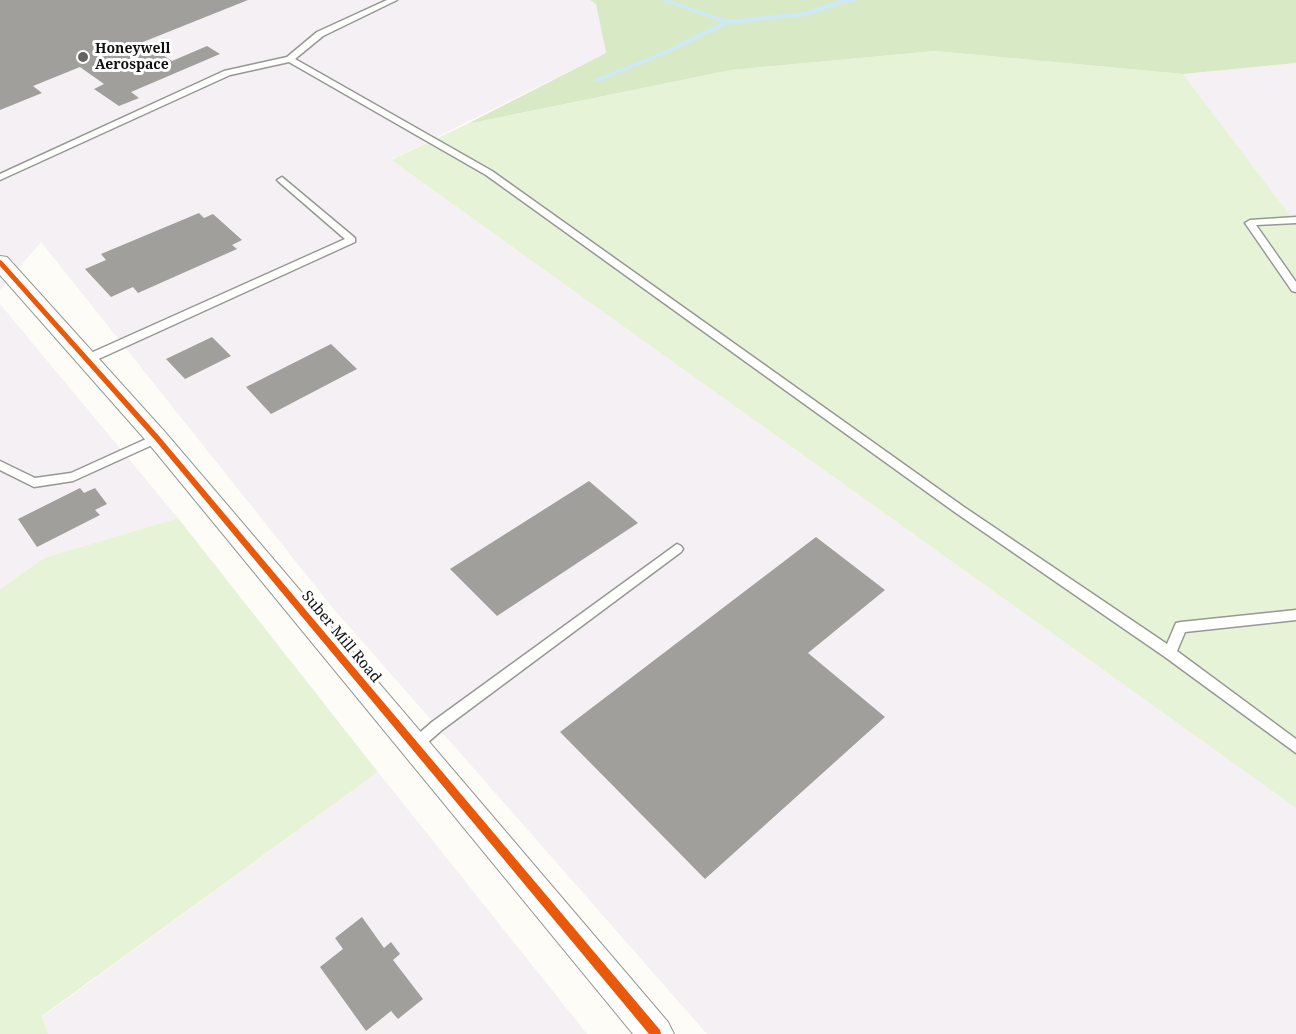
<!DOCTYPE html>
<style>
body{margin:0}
canvas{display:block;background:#fdfcf7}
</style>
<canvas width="1296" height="1034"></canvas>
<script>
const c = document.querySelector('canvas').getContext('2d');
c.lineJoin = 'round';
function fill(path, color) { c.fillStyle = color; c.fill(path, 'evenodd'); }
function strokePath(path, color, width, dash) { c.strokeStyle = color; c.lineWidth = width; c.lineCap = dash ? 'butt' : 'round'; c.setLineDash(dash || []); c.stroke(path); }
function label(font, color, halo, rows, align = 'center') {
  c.font = font + ' "Noto Serif",serif'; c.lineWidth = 6; c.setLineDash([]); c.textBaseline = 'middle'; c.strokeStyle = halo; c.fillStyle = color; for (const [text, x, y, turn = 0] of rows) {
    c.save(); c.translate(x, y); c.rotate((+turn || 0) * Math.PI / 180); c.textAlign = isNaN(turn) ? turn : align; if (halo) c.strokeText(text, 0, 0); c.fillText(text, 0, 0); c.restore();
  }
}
const industrial = new Path2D(`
 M 0,0 L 590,0 L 596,4 L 606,53 L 391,160 L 1296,808 L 1296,1034 L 707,1034 L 332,607 L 41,242 L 0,290 Z
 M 1296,63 L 1296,223 L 1183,74 Z
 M 0,304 L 178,518 L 44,558 L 0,589 Z
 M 378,772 L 587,1034 L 48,1034 L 42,1017 Z`);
const green = new Path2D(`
 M 935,51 L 1183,74 L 1296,223 L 1296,808 L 391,160 L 467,124 L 731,70 Z
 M 178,518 L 378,772 L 42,1016 L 48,1034 L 0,1034 L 0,589 L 44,558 Z`);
const forest = new Path2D(`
 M 590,0 L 1296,0 L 1296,63 L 1183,74 L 935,51 L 731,70 L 467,124 L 606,53 L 596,4 Z`);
const stream = new Path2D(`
 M 661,0 L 669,0 L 727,20 L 804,12 L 841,0 L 860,0 L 842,4 L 805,16 L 728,24 L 668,53 L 597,82 L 593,82 L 593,80 L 664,51 L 722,22 Z`);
const building = new Path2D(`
 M 0,0 L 248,0 L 143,42 L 172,61 L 207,46 L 220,54 L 131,92 L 139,98 L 119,106 L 94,89 L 104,84 L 80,67 L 33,86 L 42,93 L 0,110 Z
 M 199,213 L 204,218 L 213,214 L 242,240 L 232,245 L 237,249 L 138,293 L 133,287 L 111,297 L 85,269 L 106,260 L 101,254 Z
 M 212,337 L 231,356 L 185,379 L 166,359 Z
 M 331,344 L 357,369 L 271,414 L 246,387 Z
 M 589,481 L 638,523 L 497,616 L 450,569 Z
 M 80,488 L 84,493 L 95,488 L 107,504 L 95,510 L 100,515 L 37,547 L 18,519 Z
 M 816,537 L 885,590 L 808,653 L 885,717 L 705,879 L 560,732 Z
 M 362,917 L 384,948 L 391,942 L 400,954 L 393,960 L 423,999 L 398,1019 L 391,1011 L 366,1031 L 320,967 L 343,949 L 335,938 Z`);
const service = new Path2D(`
 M 387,0 L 397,0 L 323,36 L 295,59 L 492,171 L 964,507 L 1167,644 L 1176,623 L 1181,622 L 1296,610 L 1296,620 L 1185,632 L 1177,651 L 1296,739 L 1296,753 L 1165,657 L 956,513 L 486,175 L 289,62 L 230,75 L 0,180 L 0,174 L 224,71 L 287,57 L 317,32 Z
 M 282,177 L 355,238 L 355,242 L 92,362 L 84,362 L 83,359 L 84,356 L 345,239 L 279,182 L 277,180 Z
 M 1296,217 L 1296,223 L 1256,225 L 1296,282 L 1296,292 L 1292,291 L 1245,223 L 1250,220 Z
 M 157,434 L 161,435 L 163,438 L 161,441 L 73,481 L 34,487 L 0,470 L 0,461 L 35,478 L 71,473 Z
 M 677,544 L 681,546 L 683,549 L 681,552 L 442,730 L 419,750 L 414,752 L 409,750 L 407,746 L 409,742 L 432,722 Z`);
const minor = new Path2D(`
 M 0,256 L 7,257 L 165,432 L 668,1022 L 674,1034 L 633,1034 L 149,444 L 0,275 Z`);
const cycleway = new Path2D(`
 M 0,260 L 2,261 L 159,436 L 660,1030 L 661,1034 L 649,1034 L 155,440 L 0,266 Z`);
const markers = [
 [83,57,6,"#646362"]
];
const farPoinames = [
 ["Honeywell",95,49],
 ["Aerospace",95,65]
];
const streetNames = [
 ["Suber Mill Road",341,637,50]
];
fill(industrial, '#f5f0f3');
fill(green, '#e7f3d7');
fill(forest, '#d8eac5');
fill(stream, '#cde8f7');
fill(building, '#a19f9c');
strokePath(service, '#979795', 3);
strokePath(minor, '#979795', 2);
fill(service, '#fffffe');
fill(minor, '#fffffe');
fill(cycleway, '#e8590c');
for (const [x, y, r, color] of markers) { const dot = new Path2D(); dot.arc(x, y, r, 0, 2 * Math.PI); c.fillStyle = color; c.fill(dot); strokePath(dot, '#fff', 2); }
label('bold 14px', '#111', '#fff', farPoinames, 'left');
label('15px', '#111', '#fff', streetNames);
</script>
